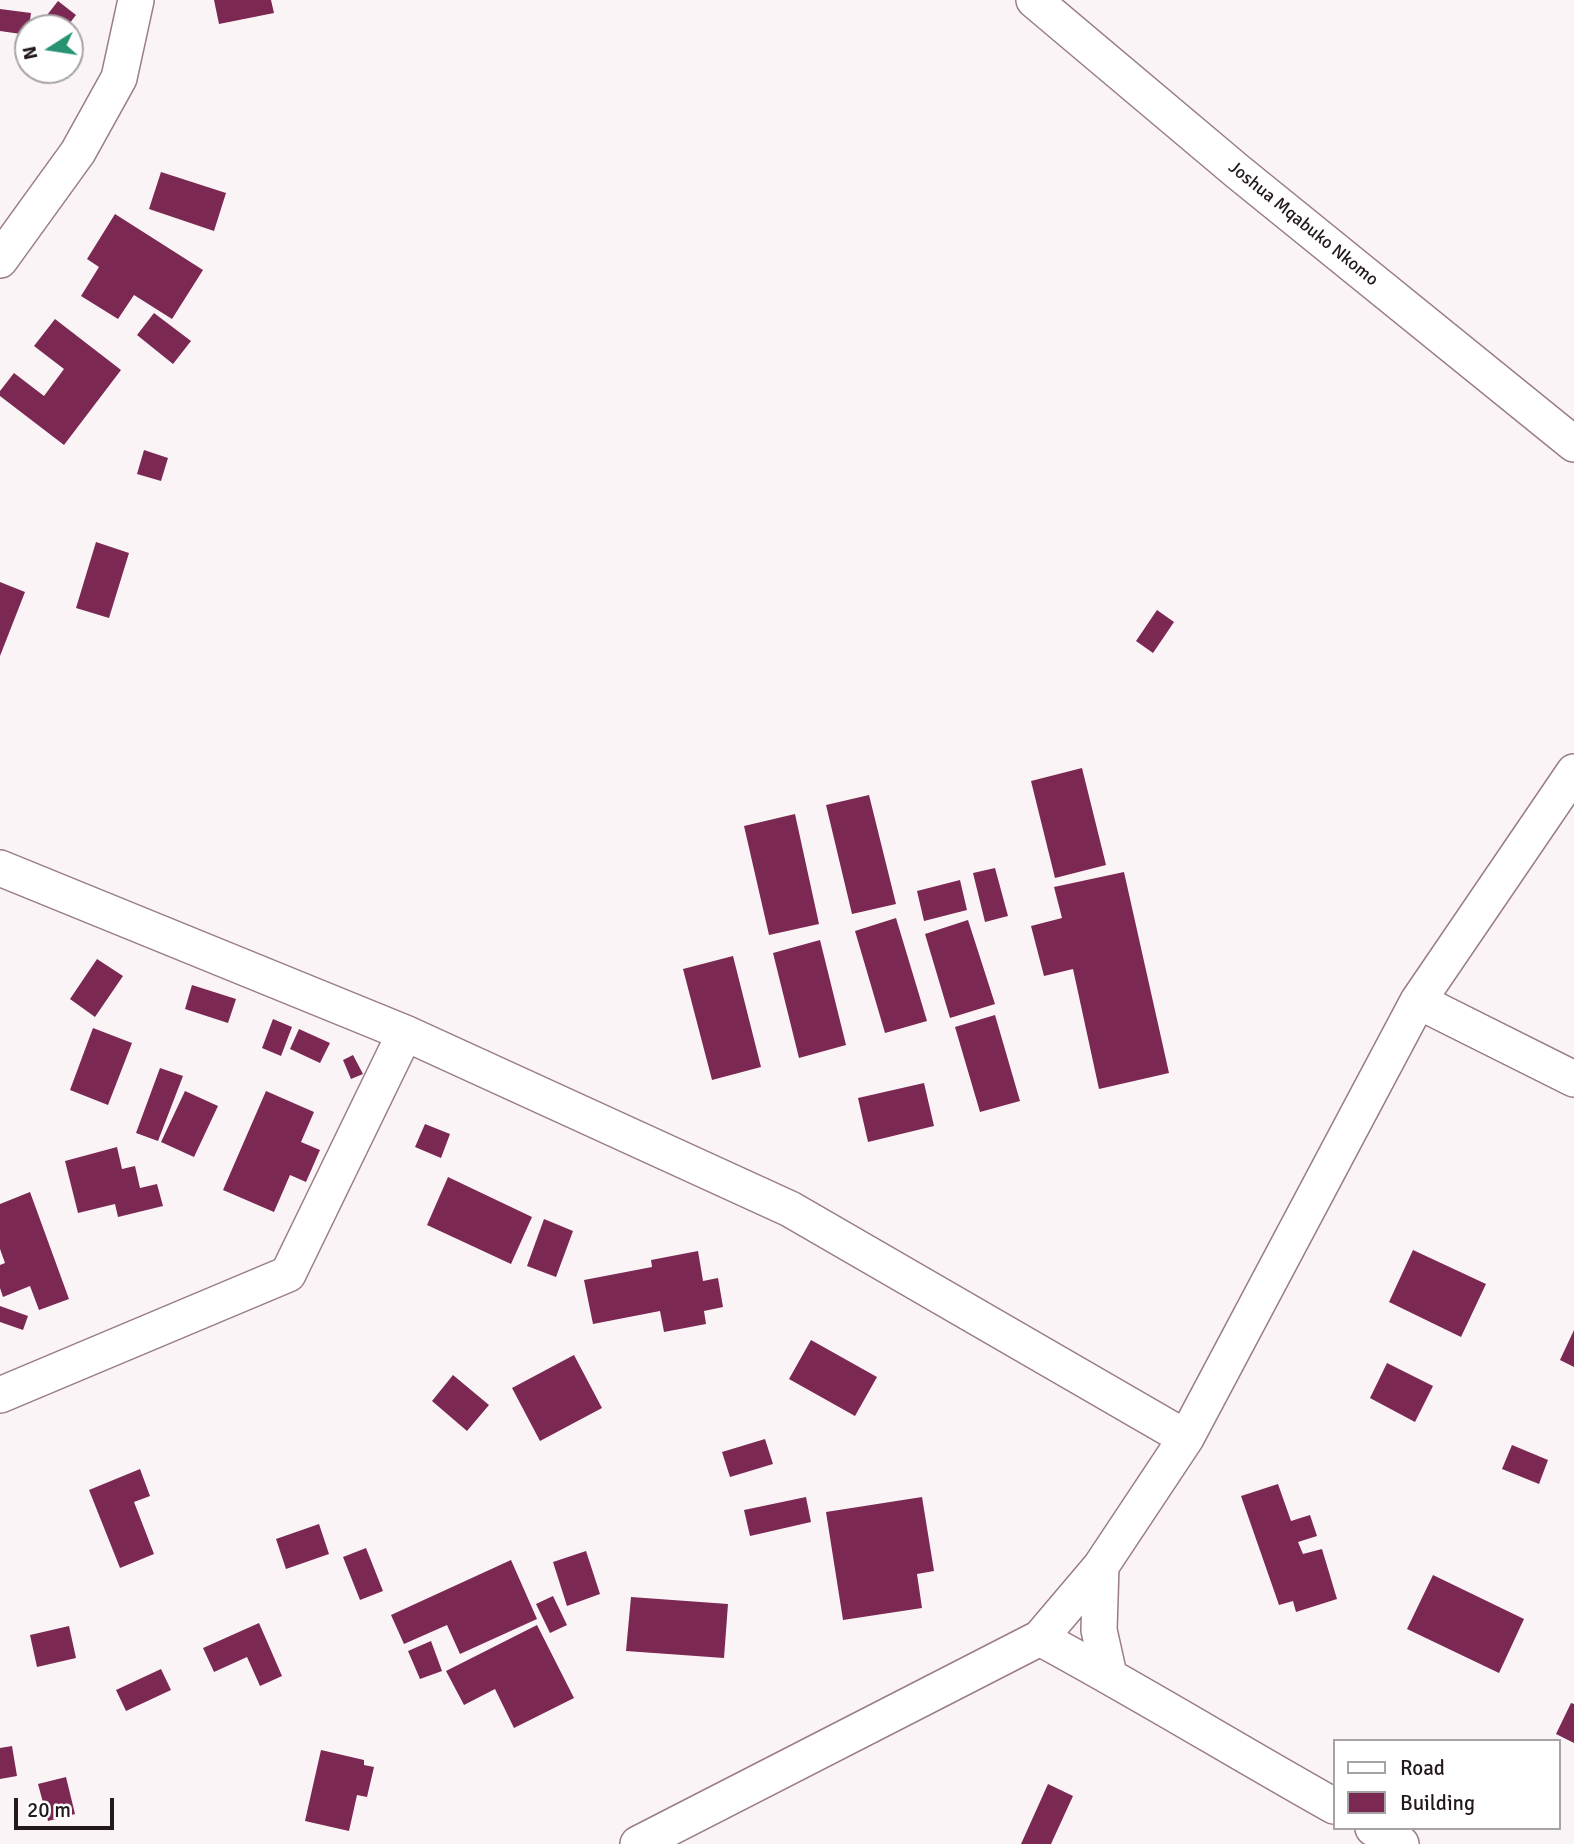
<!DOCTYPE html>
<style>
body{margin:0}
#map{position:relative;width:1574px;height:1844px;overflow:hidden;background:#fbf4f6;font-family:Signika,sans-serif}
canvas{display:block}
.legend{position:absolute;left:1333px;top:1739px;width:228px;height:91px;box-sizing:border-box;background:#fff;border:2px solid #a7a3a4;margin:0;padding:9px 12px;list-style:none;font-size:21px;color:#23181c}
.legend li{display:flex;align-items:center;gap:14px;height:35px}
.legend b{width:35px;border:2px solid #a7a3a4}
.north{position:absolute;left:14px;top:14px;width:70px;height:70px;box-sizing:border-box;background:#fff;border:2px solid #a7a3a4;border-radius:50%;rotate:258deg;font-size:19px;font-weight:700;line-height:28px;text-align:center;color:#23181c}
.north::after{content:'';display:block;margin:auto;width:24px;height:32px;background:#279373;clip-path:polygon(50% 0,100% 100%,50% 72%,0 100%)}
.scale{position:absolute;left:14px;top:1798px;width:100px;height:32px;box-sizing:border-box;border:4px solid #23181c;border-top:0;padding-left:9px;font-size:21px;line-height:24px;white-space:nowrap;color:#23181c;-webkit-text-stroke:5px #fff;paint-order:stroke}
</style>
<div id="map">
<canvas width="1574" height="1844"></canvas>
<ul class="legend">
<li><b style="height:9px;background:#fff"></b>Road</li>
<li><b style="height:19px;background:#7b2853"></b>Building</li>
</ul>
<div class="north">N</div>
<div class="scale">20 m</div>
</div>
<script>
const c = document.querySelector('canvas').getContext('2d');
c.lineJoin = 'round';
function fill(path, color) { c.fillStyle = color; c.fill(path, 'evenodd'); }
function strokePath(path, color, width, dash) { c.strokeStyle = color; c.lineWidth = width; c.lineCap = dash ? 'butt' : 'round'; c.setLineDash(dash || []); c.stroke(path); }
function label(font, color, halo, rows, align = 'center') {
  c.font = font + ' Signika,sans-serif'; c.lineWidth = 7; c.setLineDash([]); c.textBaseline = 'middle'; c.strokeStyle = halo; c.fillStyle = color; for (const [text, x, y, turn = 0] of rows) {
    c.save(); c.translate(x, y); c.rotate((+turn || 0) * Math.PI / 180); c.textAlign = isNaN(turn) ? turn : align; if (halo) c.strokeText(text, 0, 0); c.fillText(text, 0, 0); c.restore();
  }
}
const building = new Path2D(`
 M 214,0 L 271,0 L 274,13 L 219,24 Z
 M 58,1 L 76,15 L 66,28 L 37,28 Z
 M 0,9 L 31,13 L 28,35 L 0,31 Z
 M 161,172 L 226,193 L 214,231 L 149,209 Z
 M 115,214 L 203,270 L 172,319 L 134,295 L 118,319 L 81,296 L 99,267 L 87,259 Z
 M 154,313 L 191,341 L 173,364 L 137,335 Z
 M 55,319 L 121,370 L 64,445 L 0,396 L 0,391 L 14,373 L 44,396 L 64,369 L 34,346 Z
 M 144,450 L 168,458 L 161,481 L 137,474 Z
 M 96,542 L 129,553 L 109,618 L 76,608 Z
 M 0,582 L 25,592 L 0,656 Z
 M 1157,610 L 1174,622 L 1153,653 L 1136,641 Z
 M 1082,768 L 1106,865 L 1055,878 L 1031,781 Z
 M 869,795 L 896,904 L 852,914 L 826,805 Z
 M 795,814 L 819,924 L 769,935 L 744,826 Z
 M 995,868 L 1008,916 L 985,922 L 973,873 Z
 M 1124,872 L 1169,1073 L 1099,1089 L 1073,969 L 1044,976 L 1031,926 L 1062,918 L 1054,887 Z
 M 960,880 L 967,910 L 924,921 L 917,891 Z
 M 896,918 L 927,1021 L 885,1033 L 855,931 Z
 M 968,920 L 995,1004 L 950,1018 L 925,934 Z
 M 820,940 L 846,1045 L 799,1058 L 773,953 Z
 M 733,956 L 761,1067 L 712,1080 L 683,969 Z
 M 97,959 L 123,976 L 95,1017 L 70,999 Z
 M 192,985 L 236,999 L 228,1023 L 185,1009 Z
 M 995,1015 L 1020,1101 L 980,1112 L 955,1027 Z
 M 273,1019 L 292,1027 L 281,1056 L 262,1048 Z
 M 93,1028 L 132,1043 L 108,1105 L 70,1090 Z
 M 299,1029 L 330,1043 L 320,1063 L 290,1049 Z
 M 353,1055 L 363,1074 L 351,1079 L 343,1060 Z
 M 160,1068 L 183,1076 L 158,1141 L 136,1133 Z
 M 924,1083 L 934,1126 L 868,1142 L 858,1098 Z
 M 185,1091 L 218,1106 L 194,1157 L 161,1142 Z
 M 266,1091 L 314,1112 L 301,1142 L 320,1150 L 306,1182 L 290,1175 L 274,1212 L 223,1190 Z
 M 425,1124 L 450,1134 L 441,1158 L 415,1147 Z
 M 117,1147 L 122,1169 L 135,1166 L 140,1188 L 157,1184 L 163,1206 L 118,1217 L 115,1204 L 78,1213 L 65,1161 Z
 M 448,1177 L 532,1217 L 511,1264 L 427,1225 Z
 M 30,1192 L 69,1299 L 39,1310 L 30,1286 L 3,1297 L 0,1288 L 0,1265 L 5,1263 L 0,1249 L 0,1204 Z
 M 544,1219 L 573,1231 L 556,1277 L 527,1266 Z
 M 1413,1250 L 1486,1284 L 1461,1337 L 1389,1302 Z
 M 698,1251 L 703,1281 L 718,1278 L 723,1307 L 704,1311 L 706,1324 L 664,1332 L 660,1311 L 593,1324 L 584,1280 L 652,1267 L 651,1260 Z
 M 0,1306 L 28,1316 L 23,1330 L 0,1322 Z
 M 1574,1330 L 1574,1367 L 1560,1360 Z
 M 811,1340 L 877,1377 L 855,1416 L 789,1379 Z
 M 574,1355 L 602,1408 L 540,1441 L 512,1388 Z
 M 1387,1363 L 1433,1386 L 1415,1422 L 1370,1398 Z
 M 453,1375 L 489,1405 L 467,1431 L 432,1401 Z
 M 765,1439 L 773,1464 L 730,1477 L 722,1452 Z
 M 1512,1445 L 1548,1460 L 1539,1484 L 1502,1469 Z
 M 140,1469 L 150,1496 L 134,1502 L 154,1554 L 120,1568 L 89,1490 Z
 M 1278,1484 L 1291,1521 L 1310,1515 L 1317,1536 L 1298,1542 L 1303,1554 L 1322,1549 L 1337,1599 L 1296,1612 L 1293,1601 L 1279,1605 L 1241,1496 Z
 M 806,1497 L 811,1522 L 750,1536 L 744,1510 Z
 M 922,1497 L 934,1571 L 917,1574 L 922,1608 L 843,1620 L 826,1512 Z
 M 319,1524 L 329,1554 L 286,1569 L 276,1539 Z
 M 366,1548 L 383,1591 L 360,1600 L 343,1557 Z
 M 586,1551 L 600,1594 L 567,1606 L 553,1562 Z
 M 511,1560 L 537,1619 L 460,1654 L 447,1625 L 404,1644 L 391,1615 Z
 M 1433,1575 L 1524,1619 L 1499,1673 L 1407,1629 Z
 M 553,1596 L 567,1625 L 550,1633 L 536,1604 Z
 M 631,1597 L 728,1604 L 724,1658 L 626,1651 Z
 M 259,1623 L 282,1676 L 260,1686 L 247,1657 L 214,1672 L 203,1648 Z
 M 537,1625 L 574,1698 L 514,1728 L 495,1689 L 464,1705 L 446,1671 Z
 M 69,1626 L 76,1658 L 37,1667 L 30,1635 Z
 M 431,1641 L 442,1671 L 420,1679 L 408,1651 Z
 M 161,1669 L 171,1690 L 126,1711 L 116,1690 Z
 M 1571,1703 L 1574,1704 L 1574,1743 L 1556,1734 Z
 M 12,1746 L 17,1776 L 0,1779 L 0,1748 Z
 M 321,1750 L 364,1760 L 364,1765 L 374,1767 L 367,1797 L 357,1795 L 349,1831 L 305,1821 Z
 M 66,1777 L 75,1814 L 48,1821 L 38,1784 Z
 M 1048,1784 L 1073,1796 L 1051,1844 L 1021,1844 Z`);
const minor = new Path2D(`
 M 1034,0 L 1237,171 L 1574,444
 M 0,260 L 78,152 L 119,78 L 136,0
 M 0,868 L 405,1033 L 790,1209 L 1186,1438
 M 1418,1001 L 1574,1079
 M 0,1395 L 288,1274 L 405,1033
 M 1101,1566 L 1099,1630 L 1109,1675
 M 1040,1638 C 1140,1692 1236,1751 1334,1806
 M 1373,1828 L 1401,1844
 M 638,1844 L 1040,1638 L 1101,1566 L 1186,1438 L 1418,1001 L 1574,772`);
const streetNames = [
 ["Joshua Mqabuko Nkomo",1303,224,39]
];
fill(building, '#7b2853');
strokePath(minor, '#997c88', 38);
strokePath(minor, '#fff', 35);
label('18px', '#23181c', '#fff', streetNames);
</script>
